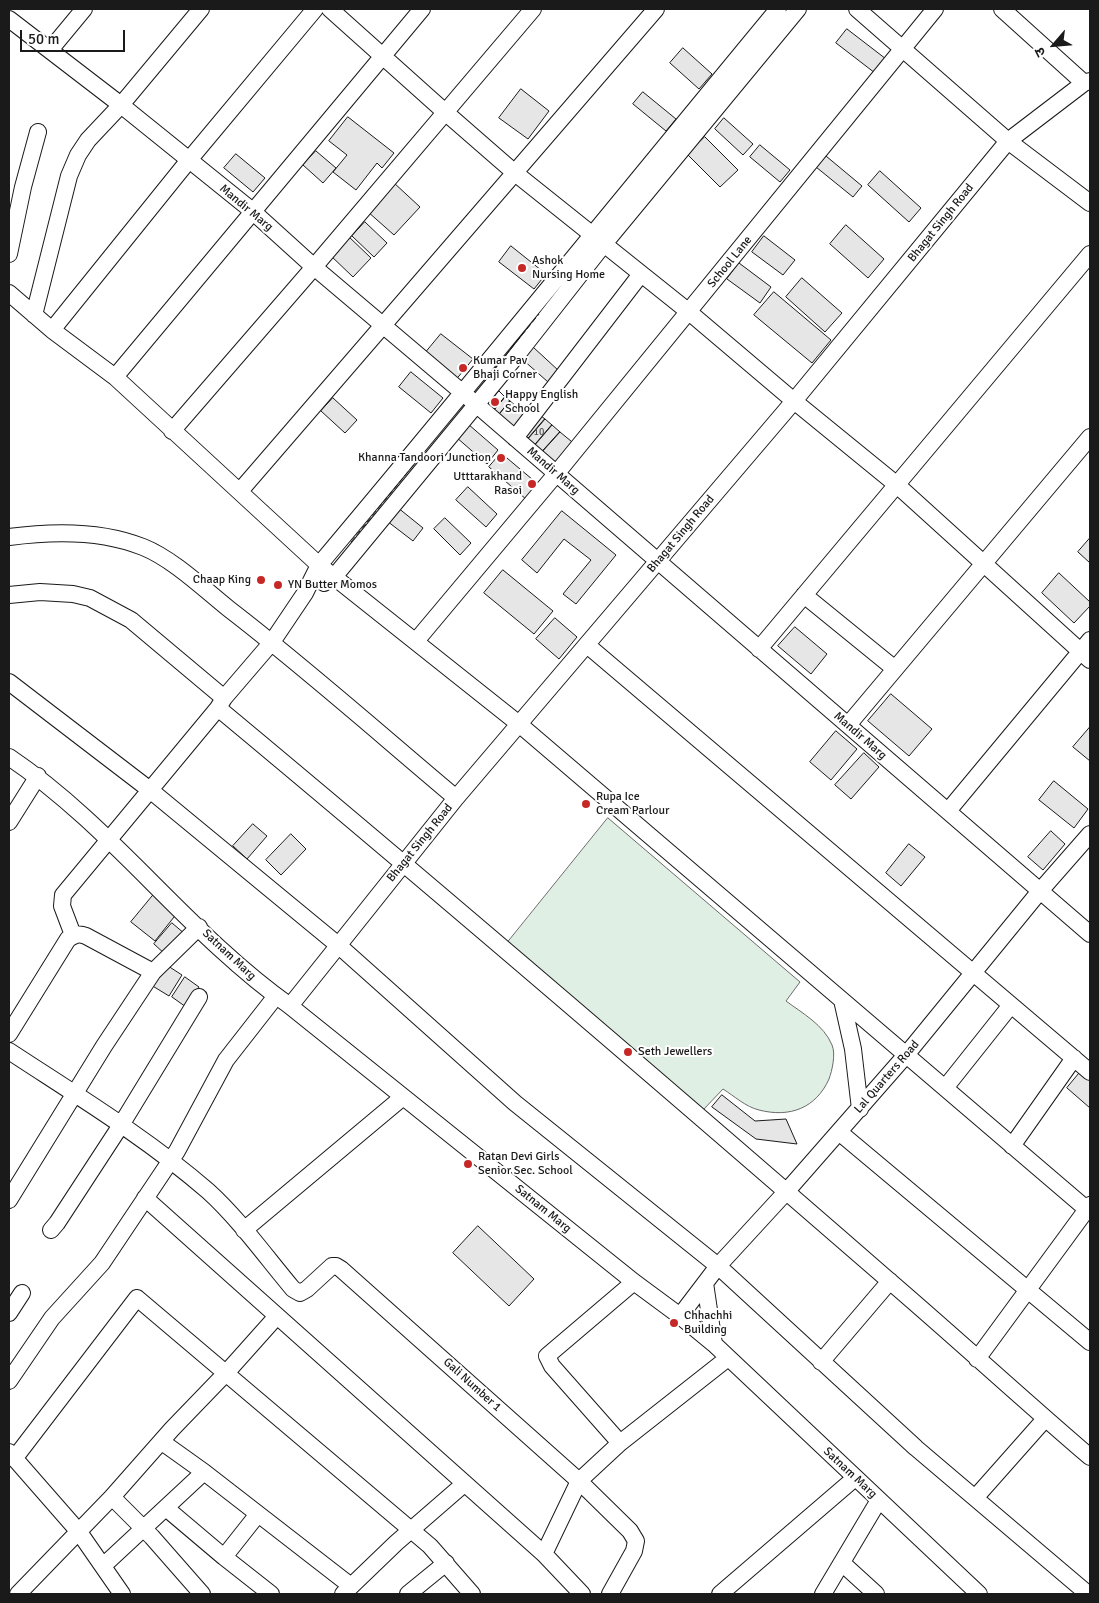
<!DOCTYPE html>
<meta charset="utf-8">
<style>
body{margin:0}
#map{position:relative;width:1099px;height:1603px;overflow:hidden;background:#fff;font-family:Signika,"Noto Sans Devanagari",sans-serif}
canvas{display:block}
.frame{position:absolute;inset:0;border:10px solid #1a1a1a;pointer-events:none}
.north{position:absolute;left:1029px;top:20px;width:50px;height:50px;-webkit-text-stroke:4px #fff;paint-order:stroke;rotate:243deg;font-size:14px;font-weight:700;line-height:20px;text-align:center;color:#1a1a1a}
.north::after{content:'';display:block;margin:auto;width:18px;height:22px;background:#1a1a1a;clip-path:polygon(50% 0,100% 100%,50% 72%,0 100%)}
.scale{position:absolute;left:20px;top:30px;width:105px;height:22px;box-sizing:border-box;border:2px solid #1a1a1a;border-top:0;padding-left:6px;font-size:15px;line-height:18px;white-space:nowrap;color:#1a1a1a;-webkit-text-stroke:4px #fff;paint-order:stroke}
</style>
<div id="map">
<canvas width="1099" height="1603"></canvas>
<div class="frame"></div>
<div class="north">उ</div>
<div class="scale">50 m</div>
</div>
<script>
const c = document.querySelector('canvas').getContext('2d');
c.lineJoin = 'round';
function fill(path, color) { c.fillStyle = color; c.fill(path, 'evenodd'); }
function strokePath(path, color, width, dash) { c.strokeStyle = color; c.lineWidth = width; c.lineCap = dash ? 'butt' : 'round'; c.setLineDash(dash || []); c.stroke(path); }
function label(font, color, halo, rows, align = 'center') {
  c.font = font + ' Signika,sans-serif'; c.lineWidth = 4; c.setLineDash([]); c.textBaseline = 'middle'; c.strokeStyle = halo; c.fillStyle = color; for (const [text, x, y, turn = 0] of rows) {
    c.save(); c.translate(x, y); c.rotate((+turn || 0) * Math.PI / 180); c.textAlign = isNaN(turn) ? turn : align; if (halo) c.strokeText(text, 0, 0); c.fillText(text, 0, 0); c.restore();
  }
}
const green = new Path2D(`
 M 608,818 L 800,982 L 786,1001 C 802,1013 824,1025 832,1045 C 836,1054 832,1071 829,1079 C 816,1108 790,1118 759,1110 C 746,1107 734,1096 723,1089 L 703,1110 L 508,942 Z`);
const building = new Path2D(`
 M 847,29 L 886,59 L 875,73 L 836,43 Z
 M 683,48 L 712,74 L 699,89 L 670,63 Z
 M 521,89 L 549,111 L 528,139 L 499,118 Z
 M 643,92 L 676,119 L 666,131 L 633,104 Z
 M 348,117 L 394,153 L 382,168 L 377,163 L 356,190 L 333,172 L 347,155 L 329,141 Z
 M 724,118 L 753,144 L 743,155 L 715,129 Z
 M 705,137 L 738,170 L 720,187 L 687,154 Z
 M 760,145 L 790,170 L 780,182 L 750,157 Z
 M 316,151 L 336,168 L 323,183 L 303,165 Z
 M 236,154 L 265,178 L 253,192 L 224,168 Z
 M 826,156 L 862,186 L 853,197 L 816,167 Z
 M 880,171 L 921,208 L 909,222 L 868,185 Z
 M 393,182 L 420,207 L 394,235 L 367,211 Z
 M 365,222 L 387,243 L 374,257 L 352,236 Z
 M 846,225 L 884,259 L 868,278 L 830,244 Z
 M 347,235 L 371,258 L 353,277 L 329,254 Z
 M 764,236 L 795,260 L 783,275 L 752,252 Z
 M 511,246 L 546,274 L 534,289 L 499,262 Z
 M 739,263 L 771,287 L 760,303 L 727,279 Z
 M 802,278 L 842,313 L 825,332 L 786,297 Z
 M 774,292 L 831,340 L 812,363 L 754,315 Z
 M 441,334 L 473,359 L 454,382 L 422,357 Z
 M 533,347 L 559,371 L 548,382 L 522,359 Z
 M 411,372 L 443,398 L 431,413 L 399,387 Z
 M 499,391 L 505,397 L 492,412 L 486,407 Z
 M 499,391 L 505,397 L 492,412 L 486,407 Z
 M 505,397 L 510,401 L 496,418 L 491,414 Z
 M 333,398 L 357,420 L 345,433 L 321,411 Z
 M 510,401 L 529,417 L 517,432 L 498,416 Z
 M 537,413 L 545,419 L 527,440 L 519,434 Z
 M 545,419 L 552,425 L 534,446 L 527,440 Z
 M 468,424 L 498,450 L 487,464 L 456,437 Z
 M 552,425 L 560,432 L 541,453 L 534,446 Z
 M 560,432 L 577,446 L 558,468 L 541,453 Z
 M 501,453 L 539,485 L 527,500 L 489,467 Z
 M 468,487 L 497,514 L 486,527 L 456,500 Z
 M 397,507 L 423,528 L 413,541 L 387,521 Z
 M 562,511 L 616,555 L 576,604 L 563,594 L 591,560 L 564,539 L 537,573 L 522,560 Z
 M 445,518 L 471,543 L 460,555 L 434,529 Z
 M 1090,538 L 1090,563 L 1078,552 Z
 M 503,570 L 553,611 L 534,634 L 484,593 Z
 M 1059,573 L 1090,602 L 1090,606 L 1074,623 L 1042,593 Z
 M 555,618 L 577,637 L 559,659 L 536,639 Z
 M 795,627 L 827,654 L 811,674 L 778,646 Z
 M 891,694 L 932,729 L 909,756 L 868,721 Z
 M 1090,727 L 1090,761 L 1073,747 Z
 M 836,731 L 857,749 L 831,780 L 810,762 Z
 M 864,753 L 879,767 L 851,799 L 835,785 Z
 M 1054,781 L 1088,809 L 1074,828 L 1039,800 Z
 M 253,824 L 267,836 L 247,859 L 233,846 Z
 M 1051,831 L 1065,844 L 1043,870 L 1028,857 Z
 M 291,834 L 306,849 L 281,875 L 266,860 Z
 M 909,844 L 925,857 L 901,886 L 886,873 Z
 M 155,893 L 178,912 L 155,941 L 131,922 Z
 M 172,923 L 185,934 L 166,955 L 154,944 Z
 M 165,964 L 182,975 L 169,996 L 151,985 Z
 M 185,977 L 199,987 L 186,1007 L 172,997 Z
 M 1082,1070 L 1090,1077 L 1090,1108 L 1067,1088 Z
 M 722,1095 L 755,1121 L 786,1119 L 797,1144 L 756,1139 L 712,1107 Z
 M 478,1226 L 534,1279 L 509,1306 L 453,1253 Z`);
const minor = new Path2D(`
 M 330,9 L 445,112 L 515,173 L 689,312 L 794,401 L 897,485 L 1090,660
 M 857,9 L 1008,141 L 1090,203
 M 1002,9 L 1084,83
 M 9,19 L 121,105 L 250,209 L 314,267 L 463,393 L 1090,934
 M 50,50 L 84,9
 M 9,254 L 23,187 L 38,132
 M 9,293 L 52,330 L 115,377 L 319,565 L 519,724 L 1090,1212
 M 34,315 L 69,176 L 78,155 L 88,140 L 121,105 L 201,9
 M 52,330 L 189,160 L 315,9
 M 115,377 L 422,9
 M 172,431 L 314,267 L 533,9
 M 515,438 L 641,274
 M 240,491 L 656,9
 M 9,537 C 53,531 101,530 143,547 C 173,559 204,589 229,609 C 307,669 381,735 456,798
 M 324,583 L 334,577 L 513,360 L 604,244 L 798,9
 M 9,595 L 40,592 L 73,594 L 90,598 L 131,620 L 224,698
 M 804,595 L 895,669
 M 416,641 L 556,474 L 935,9
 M 587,645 L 1090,1072
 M 759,649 L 1090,254
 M 9,682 L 150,790 L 338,945 L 515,1103 L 718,1266 L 916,1448 L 1088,1594
 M 218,708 C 443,895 665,1086 886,1278 C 955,1337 1021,1398 1090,1457
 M 848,725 L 1090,437
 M 9,757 C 113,827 187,933 290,1006 L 634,1282 L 680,1316 L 714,1344 L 979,1594
 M 948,811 L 1090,640
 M 9,822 L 38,776
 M 73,935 L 62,906 L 63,895 L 218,708 L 224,698 L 272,642 L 305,593 L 319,565 C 474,381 625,194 778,9
 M 842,1000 L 853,1049 L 860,1109
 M 290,1006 L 456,798 L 794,401 L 1008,141 L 1084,83 L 1090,81
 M 9,1034 L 68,939 C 74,935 78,933 86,936 L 153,972
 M 9,1051 C 76,1095 147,1138 208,1191 C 239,1219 266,1257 293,1289 L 300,1293 L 307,1289 L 332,1266 L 336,1266 L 341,1269 L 579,1481 L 630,1531 L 636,1541 L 634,1551 L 610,1594
 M 945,1088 L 1011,1005
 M 839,1132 L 1090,1342
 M 1012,1146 L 1074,1058
 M 145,1198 L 544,1554 L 582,1594
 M 9,1200 L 104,1046 L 153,972 L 199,927
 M 51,1230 L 57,1223 L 121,1125 L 199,997
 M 244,1230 L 403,1097
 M 705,1283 L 714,1344
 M 9,1313 L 22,1293
 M 680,1316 L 718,1266 L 786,1192 L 906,1055 L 1040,891 L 1090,834
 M 977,1359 L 1090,1205
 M 821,1362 L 890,1281
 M 9,1381 L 52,1318 L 102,1263 L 177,1151 L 226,1060 L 276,996
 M 162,1442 L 204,1472 L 351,1586
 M 620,1443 L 552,1366 L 547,1356 L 634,1282
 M 9,1452 L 79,1532 L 122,1594
 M 14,1459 L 137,1298 L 430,1546 L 472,1594
 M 112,1497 L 152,1537 L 202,1594
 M 975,1498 L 1045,1419
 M 166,1508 L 224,1557
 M 258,1514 L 224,1557 L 271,1594
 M 544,1554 L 579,1481 L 620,1443 L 728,1358
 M 842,1563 L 876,1594
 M 103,1566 L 204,1472
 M 18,1594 L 112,1497 L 172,1429 L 227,1372 L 277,1316
 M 343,1594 L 396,1543 L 464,1484
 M 408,1594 L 446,1563
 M 720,1594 L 855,1478
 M 823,1594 L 879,1500`);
const fence = new Path2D(`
 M 484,382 L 539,314
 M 351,542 L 420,457`);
const markers = [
 [522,268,5,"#c62828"],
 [463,368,5,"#c62828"],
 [495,402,5,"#c62828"],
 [501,458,5,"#c62828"],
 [532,484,5,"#c62828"],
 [261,580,5,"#c62828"],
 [278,585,5,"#c62828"],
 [586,804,5,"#c62828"],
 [628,1052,5,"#c62828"],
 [468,1164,5,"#c62828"],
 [674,1323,5,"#c62828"]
];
const numberNames = [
 ["10",539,432]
];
const streetNames = [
 ["Mandir Marg",246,208,40],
 ["Bhagat Singh Road",941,223,-51],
 ["School Lane",730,262,-51],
 ["Mandir Marg",553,471,41],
 ["Bhagat Singh Road",681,534,-50],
 ["Mandir Marg",860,736,41],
 ["Bhagat Singh Road",420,843,-51],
 ["Satnam Marg",229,955,43],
 ["Lal Quarters Road",887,1077,-49],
 ["Satnam Marg",543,1209,39],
 ["Gali Number 1",472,1385,42],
 ["Satnam Marg",850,1473,43]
];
const poiNames = [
 ["Ashok",532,261],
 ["Nursing Home",532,275],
 ["Kumar Pav",473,361],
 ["Bhaji Corner",473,375],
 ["Happy English",505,395],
 ["School",505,409],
 ["Khanna Tandoori Junction",491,458,"right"],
 ["Utttarakhand",522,477,"right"],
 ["Rasoi",522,491,"right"],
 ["Chaap King",251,580,"right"],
 ["YN Butter Momos",288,585],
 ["Rupa Ice",596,797],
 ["Cream Parlour",596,811],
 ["Seth Jewellers",638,1052],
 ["Ratan Devi Girls",478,1157],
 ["Senior Sec. School",478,1171],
 ["Chhachhi",684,1316],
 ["Building",684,1330]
];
fill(green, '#e0efe3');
strokePath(green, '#6a6a6a', 1);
fill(building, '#e6e6e6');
strokePath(building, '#1a1a1a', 1);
strokePath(minor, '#1a1a1a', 18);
strokePath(minor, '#fff', 16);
strokePath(fence, '#1a1a1a', 1, [6, 2.5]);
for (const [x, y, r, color] of markers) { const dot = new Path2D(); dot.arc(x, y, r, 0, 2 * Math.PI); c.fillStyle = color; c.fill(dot); strokePath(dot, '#fff', 2); }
label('10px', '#4d4d4d', null, numberNames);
label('12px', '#1a1a1a', '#fff', streetNames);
label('12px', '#1a1a1a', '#fff', poiNames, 'left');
</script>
